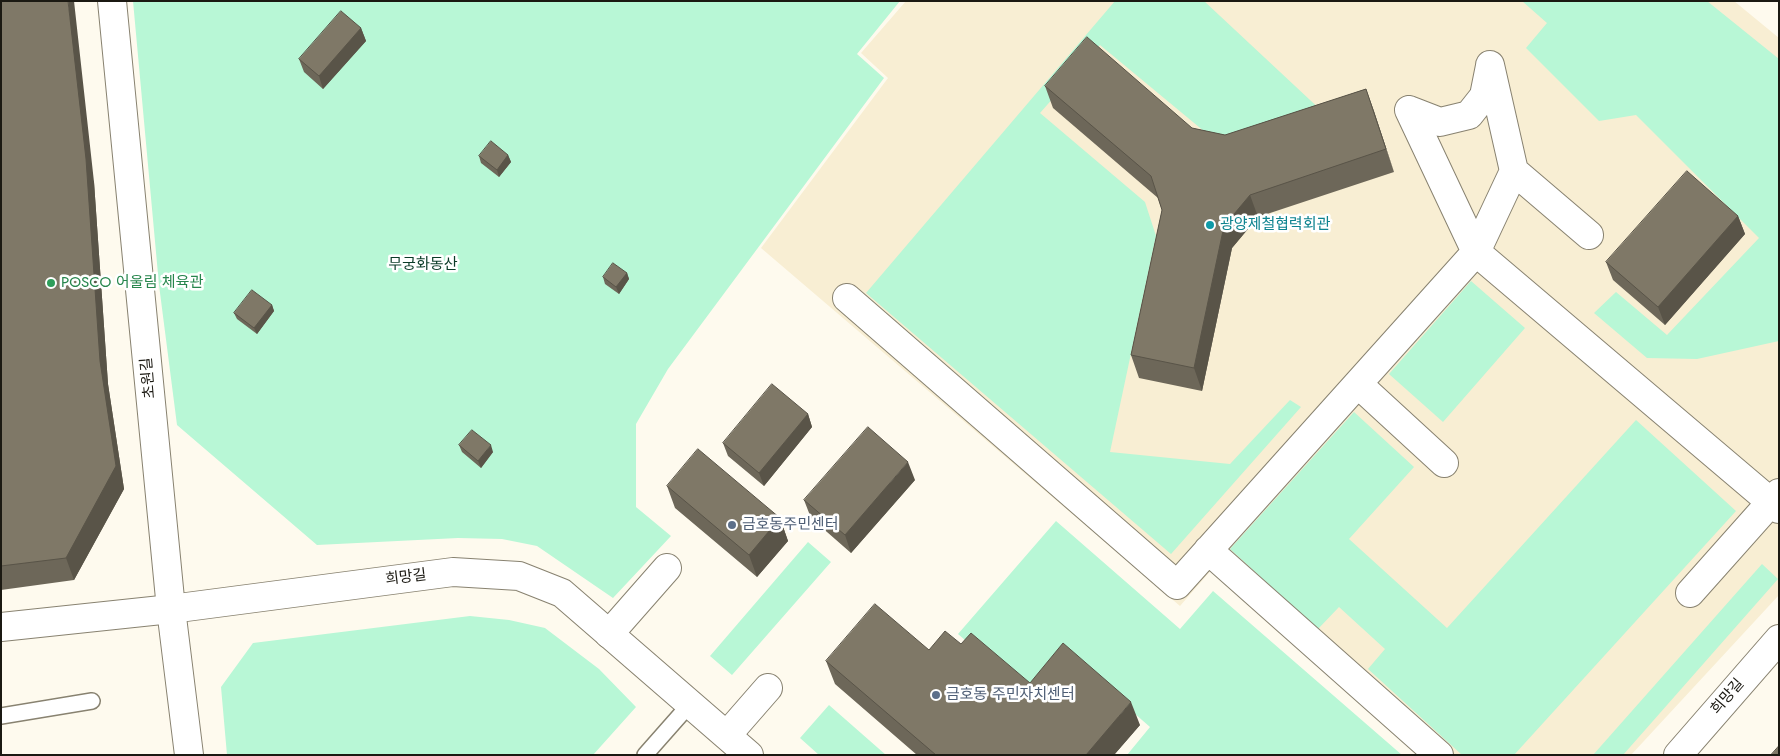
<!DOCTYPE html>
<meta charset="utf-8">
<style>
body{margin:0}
#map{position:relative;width:1780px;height:756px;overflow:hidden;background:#fefaee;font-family:Jost,sans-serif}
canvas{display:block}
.frame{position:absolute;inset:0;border:2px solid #1b1912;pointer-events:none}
</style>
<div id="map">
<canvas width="1780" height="756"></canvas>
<div class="frame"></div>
</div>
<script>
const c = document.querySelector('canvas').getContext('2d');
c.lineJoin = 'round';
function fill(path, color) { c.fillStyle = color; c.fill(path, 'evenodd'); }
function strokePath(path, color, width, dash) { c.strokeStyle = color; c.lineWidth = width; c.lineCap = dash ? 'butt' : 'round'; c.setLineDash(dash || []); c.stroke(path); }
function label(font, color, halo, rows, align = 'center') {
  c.font = font + ' Jost,"Noto Sans KR",sans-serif'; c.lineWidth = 5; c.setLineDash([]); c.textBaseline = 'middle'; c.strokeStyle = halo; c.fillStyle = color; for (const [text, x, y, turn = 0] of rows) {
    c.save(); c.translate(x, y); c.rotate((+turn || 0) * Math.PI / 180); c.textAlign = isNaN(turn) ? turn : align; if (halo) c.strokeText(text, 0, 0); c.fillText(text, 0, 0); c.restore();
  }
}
const built = new Path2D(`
 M 906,1 L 1734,1 L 1779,38 L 1779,595 L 1631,755 L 1425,755 L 1214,567 L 1180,606 L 761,248 L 888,78 L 861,53 Z`);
const green = new Path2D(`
 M 133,1 L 900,1 L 857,54 L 884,78 L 668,369 L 636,424 L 636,507 L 671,536 L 613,598 L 537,546 L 502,539 L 458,538 L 317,545 L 177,425 L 159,285 Z
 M 1115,1 L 1204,1 L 1325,114 L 1237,142 L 1205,132 L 1100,45 L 1040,113 L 1145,202 L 1156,236 L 1110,452 L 1230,464 L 1290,400 L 1301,407 L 1171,554 L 866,293 Z
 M 1522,1 L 1707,1 L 1779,59 L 1779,341 L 1697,359 L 1647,358 L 1594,313 L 1616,292 L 1667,335 L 1759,238 L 1636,115 L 1599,121 L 1526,48 L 1547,23 Z
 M 1471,281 L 1525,328 L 1443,422 L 1389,374 Z
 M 1354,412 L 1414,467 L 1349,539 L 1447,628 L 1636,420 L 1736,511 L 1514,755 L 1462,755 L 1368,669 L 1385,649 L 1339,607 L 1318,629 L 1230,549 Z
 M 1056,521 L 1180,629 L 1213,591 L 1402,755 L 1127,755 L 1150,727 L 1070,657 L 1033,699 L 958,634 Z
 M 808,542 L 831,562 L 732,675 L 710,656 Z
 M 1762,564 L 1778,579 L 1623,755 L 1593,755 Z
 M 470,616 L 509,620 L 545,628 L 599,669 L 636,707 L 593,755 L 227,755 L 221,687 L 253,643 Z
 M 829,705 L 886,755 L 819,755 L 800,738 Z`);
const lane = new Path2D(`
 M 1,716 L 92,701
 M 645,755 L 690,704`);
const street = new Path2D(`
 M 112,1 L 171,609 L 189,755
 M 1409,110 L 1476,252 L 1779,509
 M 1409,110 L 1440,122 L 1469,115 L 1484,96 L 1490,66
 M 1514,171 L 1589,235
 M 847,298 L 1177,585 L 1476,252 L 1514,171 L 1490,65
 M 1358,384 L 1444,463
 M 1208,550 L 1439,755
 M 1690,593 L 1779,493
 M 609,634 L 667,568
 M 727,735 L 768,688`);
const secondary = new Path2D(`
 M 1,627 L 171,609 L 453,572 L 519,576 L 562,593 L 749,755
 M 1678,755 L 1779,639`);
const wall = new Path2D(`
 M 1,1 L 94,182 L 108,384 L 124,489 L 74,580 L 1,590 Z
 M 361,28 L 366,41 L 323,89 L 304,72 L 299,59 Z
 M 1045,86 L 1192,128 L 1225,135 L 1366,89 L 1394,172 L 1258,217 L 1232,248 L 1202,391 L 1139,378 L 1131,355 L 1162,210 L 1158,198 L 1053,108 Z
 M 508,155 L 511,162 L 499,177 L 481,163 L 479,156 Z
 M 1738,216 L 1745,234 L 1665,325 L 1613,280 L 1606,262 Z
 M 627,273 L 629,279 L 619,294 L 605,284 L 603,277 Z
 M 272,305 L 274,311 L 257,334 L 237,319 L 234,313 Z
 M 808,414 L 812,427 L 764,486 L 728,456 L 723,443 Z
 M 459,445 L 493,452 L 481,468 L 462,452 Z
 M 915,480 L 851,553 L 811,518 L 804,500 Z
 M 667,486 L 780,518 L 788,541 L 757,577 L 675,508 Z
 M 961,644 L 1030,683 L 1140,725 L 1114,755 L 917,755 L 835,684 L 826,661 L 929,650 Z`);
const shadedWall = new Path2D(`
 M 68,1 L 74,1 L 94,182 L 108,384 L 124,489 L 74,580 L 66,558 L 100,361 Z
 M 361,28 L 366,41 L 323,89 L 319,76 Z
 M 1366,89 L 1374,111 L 1394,172 L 1386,149 Z
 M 508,155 L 511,162 L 499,177 L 497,170 Z
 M 1250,195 L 1258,217 L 1232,248 L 1202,391 L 1194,368 L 1224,226 Z
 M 1738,216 L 1745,234 L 1665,325 L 1658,307 Z
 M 627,273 L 629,279 L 619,294 L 616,287 Z
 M 272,305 L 274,311 L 257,334 L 254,328 Z
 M 808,414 L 812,427 L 764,486 L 759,473 Z
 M 491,445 L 493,452 L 481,468 L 478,461 Z
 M 908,462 L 915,480 L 851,553 L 845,535 Z
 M 780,518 L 788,541 L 757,577 L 749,555 Z
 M 1131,702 L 1140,725 L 1114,755 L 1086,755 Z`);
const building = new Path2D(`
 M 1,1 L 68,1 L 86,159 L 100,361 L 116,466 L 66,558 L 1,566 Z
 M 341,11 L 361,28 L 319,76 L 299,59 Z
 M 1087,37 L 1192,128 L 1225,135 L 1366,89 L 1386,149 L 1250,195 L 1224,226 L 1194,368 L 1131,355 L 1162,210 L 1151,176 L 1045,86 Z
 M 491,141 L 508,155 L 497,170 L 479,156 Z
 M 1687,171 L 1738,216 L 1658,307 L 1606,262 Z
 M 613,263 L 627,273 L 616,287 L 603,277 Z
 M 252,290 L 272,305 L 254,328 L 234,313 Z
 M 772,384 L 808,414 L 759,473 L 723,443 Z
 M 868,427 L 908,462 L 845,535 L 804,500 Z
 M 472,430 L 491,445 L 478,461 L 459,445 Z
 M 698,449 L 780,518 L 749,555 L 667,486 Z
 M 875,604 L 929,650 L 945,631 L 961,644 L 971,633 L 1030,683 L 1063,643 L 1131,702 L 1086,755 L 936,755 L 826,661 Z
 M 1779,746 L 1779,755 L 1771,755 Z`);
const markers = [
 [1210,225,5,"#0f9aa8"],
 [51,283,5,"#2e9e5b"],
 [732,525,5,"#5c6f8a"],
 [936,695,5,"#5c6f8a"]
];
const cultureNames = [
 ["광양제철협력회관",1220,225]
];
const parkNames = [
 ["무궁화동산",423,265]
];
const leisureNames = [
 ["POSCO 어울림 체육관",61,283]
];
const streetNames = [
 ["초원길",149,378,-95],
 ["희망길",406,578,-7],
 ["희망길",1728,697,-49]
];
const serviceNames = [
 ["금호동주민센터",742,525],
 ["금호동 주민자치센터",946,695]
];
fill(built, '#f8eed3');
fill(green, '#b8f7d6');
strokePath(lane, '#888270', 18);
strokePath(street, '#888270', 30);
strokePath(secondary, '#888270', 30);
strokePath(lane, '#fff', 15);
strokePath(street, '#fff', 28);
strokePath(secondary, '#fff', 28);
fill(wall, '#6d6759');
fill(shadedWall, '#595448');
fill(building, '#7f7867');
strokePath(building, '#595448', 1);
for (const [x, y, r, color] of markers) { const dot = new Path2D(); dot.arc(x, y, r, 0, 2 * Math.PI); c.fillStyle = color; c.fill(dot); strokePath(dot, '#fff', 2); }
label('15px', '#0d838f', '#fff', cultureNames, 'left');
label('15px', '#0a3b27', '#fff', parkNames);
label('15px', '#27864d', '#fff', leisureNames, 'left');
label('15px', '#1b1912', '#fff', streetNames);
label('15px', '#4e5e75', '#fff', serviceNames, 'left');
</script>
